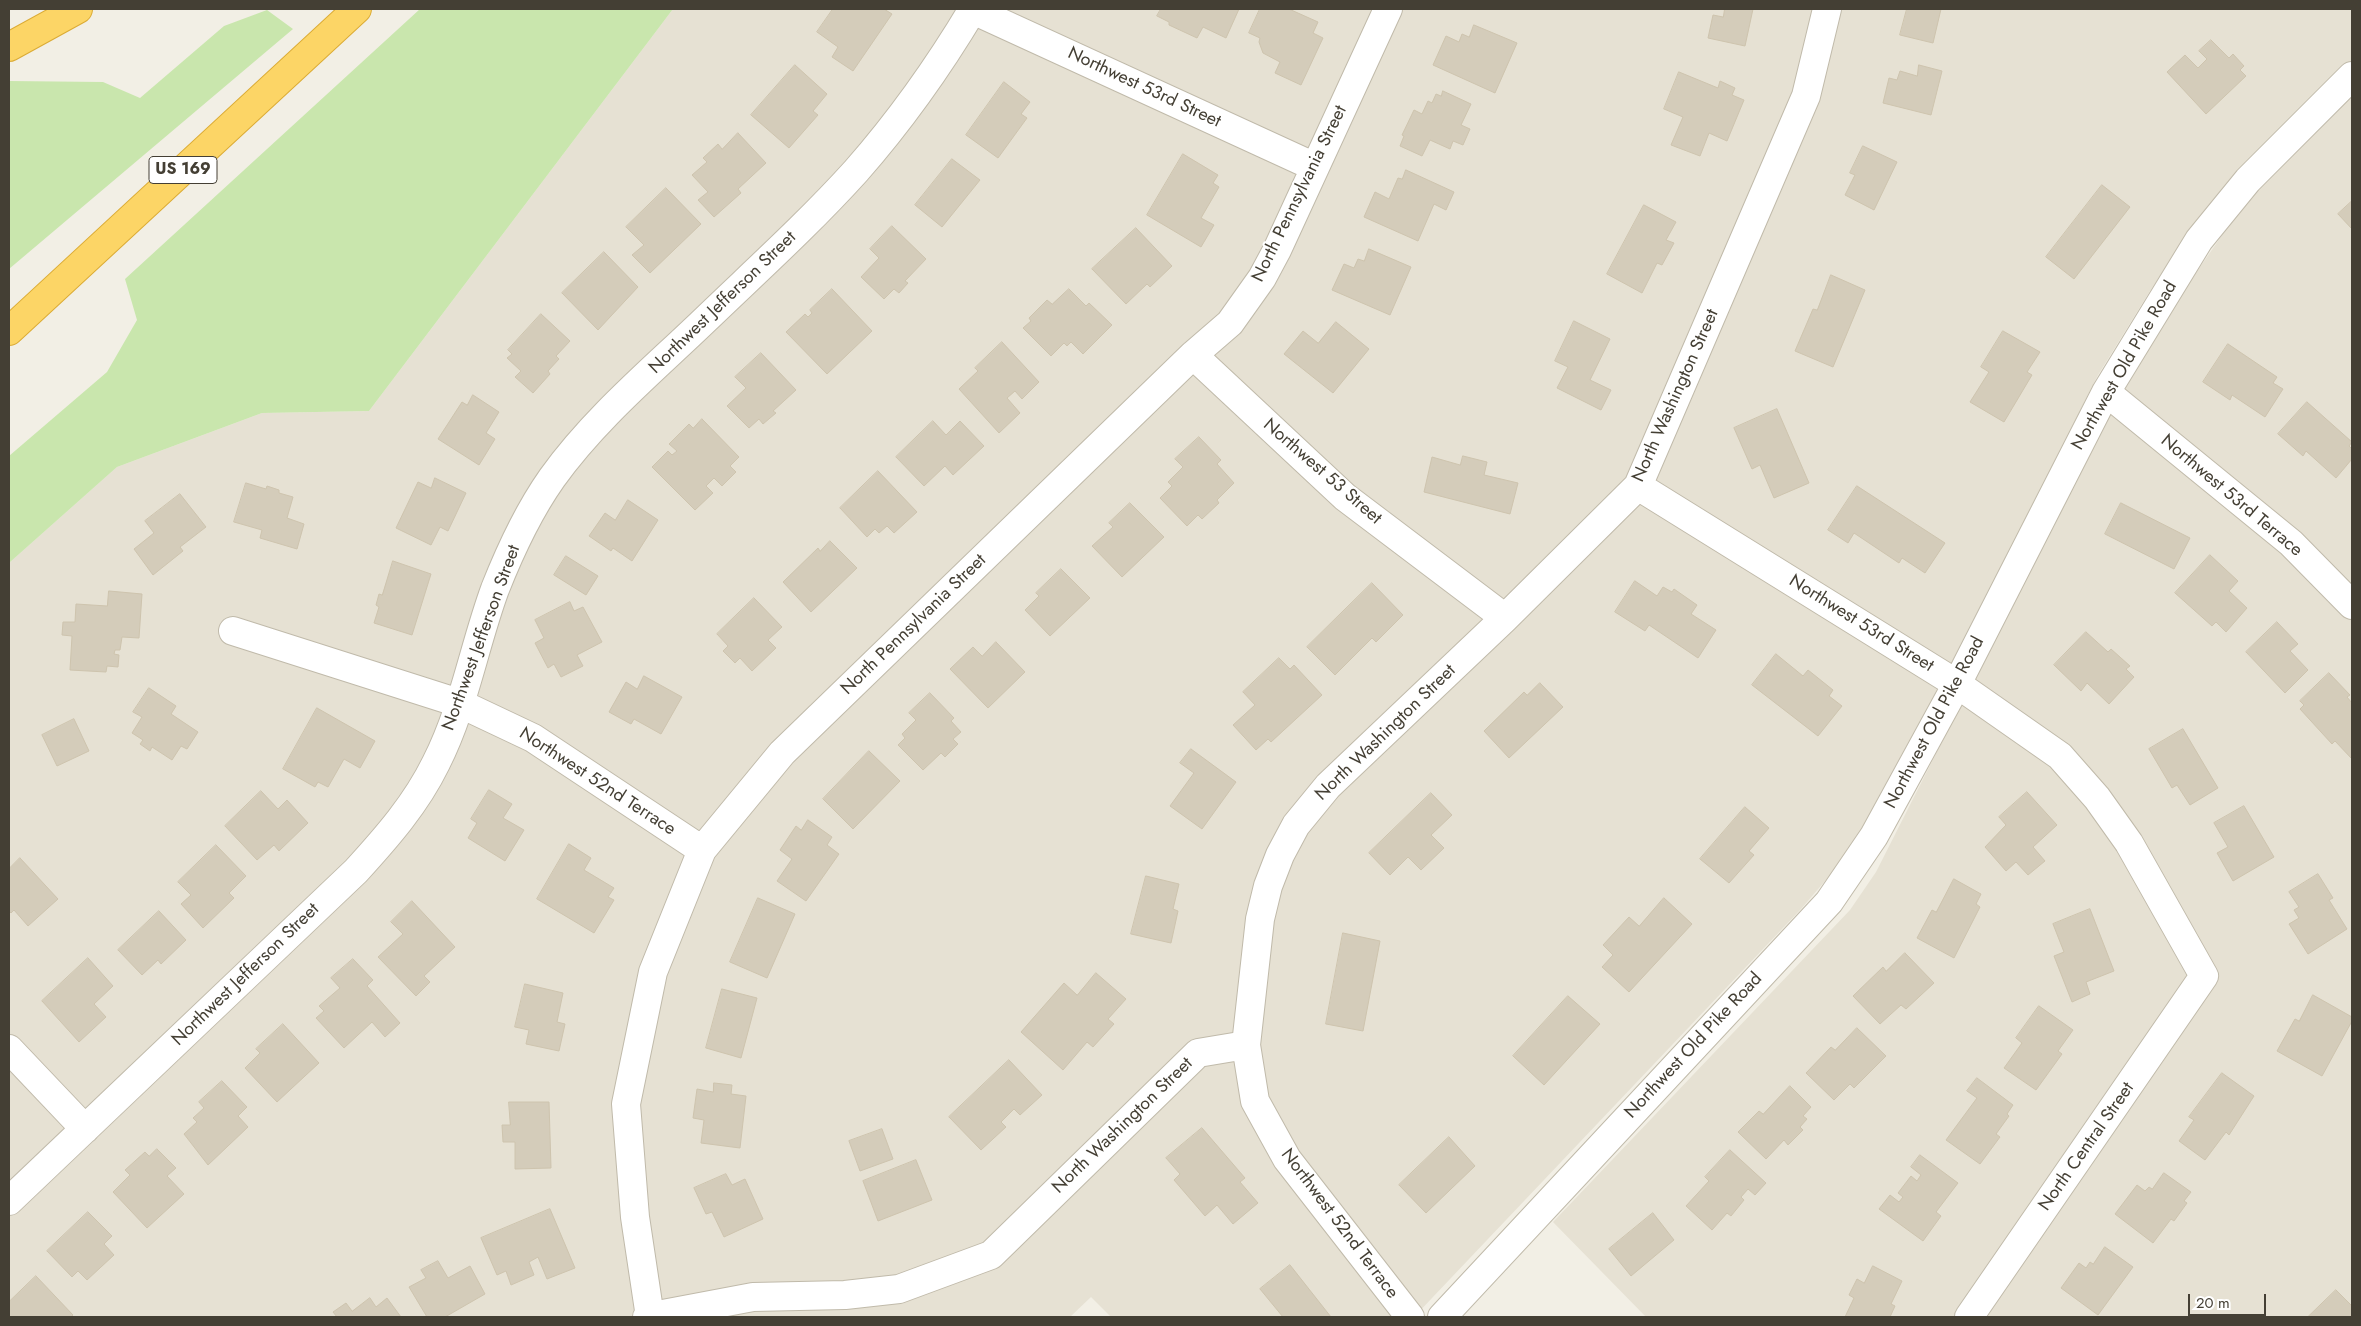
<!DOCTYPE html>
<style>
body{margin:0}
#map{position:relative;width:2361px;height:1326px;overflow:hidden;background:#f2efe5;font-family:Jost,sans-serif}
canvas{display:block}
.frame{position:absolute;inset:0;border:10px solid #443f34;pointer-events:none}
.scale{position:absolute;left:2188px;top:1294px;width:78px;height:22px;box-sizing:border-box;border:2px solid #443f34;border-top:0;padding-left:6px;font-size:15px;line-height:18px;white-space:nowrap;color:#443f34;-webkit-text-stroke:4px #fff;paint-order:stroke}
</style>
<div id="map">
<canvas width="2361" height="1326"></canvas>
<div class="frame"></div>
<div class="scale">20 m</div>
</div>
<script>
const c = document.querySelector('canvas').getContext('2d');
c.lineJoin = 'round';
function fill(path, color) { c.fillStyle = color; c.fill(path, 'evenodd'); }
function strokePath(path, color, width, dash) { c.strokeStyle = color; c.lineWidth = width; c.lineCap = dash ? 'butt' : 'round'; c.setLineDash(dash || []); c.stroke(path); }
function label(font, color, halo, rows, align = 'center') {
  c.font = font + ' Jost,sans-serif'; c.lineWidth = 4; c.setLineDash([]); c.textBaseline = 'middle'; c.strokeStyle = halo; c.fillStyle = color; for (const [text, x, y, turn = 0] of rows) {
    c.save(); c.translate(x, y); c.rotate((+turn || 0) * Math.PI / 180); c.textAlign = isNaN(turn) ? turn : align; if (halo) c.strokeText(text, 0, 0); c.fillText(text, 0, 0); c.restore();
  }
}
const residential = new Path2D(`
 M 673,9 L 2352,9 L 2352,64 L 2206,209 L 2150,291 L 2098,375 L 1995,581 L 1865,825 L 1837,867 L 1801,909 L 1414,1317 L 1111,1317 L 1091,1297 L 1070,1317 L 9,1317 L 9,563 L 117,467 L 262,413 L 369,411 Z
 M 2352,96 L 2352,1317 L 1646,1317 L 1553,1222 L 1850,910 L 1876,872 L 2073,483 L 2159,326 L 2225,231 L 2255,194 L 2299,145 Z`);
const green = new Path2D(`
 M 420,9 L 673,9 L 369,411 L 262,413 L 117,467 L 9,563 L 9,456 L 107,372 L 137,320 L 125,279 Z
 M 267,10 L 293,29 L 9,269 L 9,81 L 103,82 L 140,98 L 224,26 Z`);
const building = new Path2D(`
 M 833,9 L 884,9 L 892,14 L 853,71 L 832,57 L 838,47 L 817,32 Z
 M 1161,9 L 1239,9 L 1226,38 L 1203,27 L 1197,38 L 1169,25 L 1169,22 L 1157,16 Z
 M 1260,9 L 1289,9 L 1318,22 L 1313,33 L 1323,38 L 1301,85 L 1275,73 L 1280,62 L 1263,53 L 1259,42 L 1260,38 L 1249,33 Z
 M 1725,9 L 1753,9 L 1745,46 L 1708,38 L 1713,15 L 1723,17 Z
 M 1907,9 L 1941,9 L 1933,43 L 1900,35 Z
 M 1474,25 L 1517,43 L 1495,93 L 1433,65 L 1446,36 L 1459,42 L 1462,34 L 1469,37 Z
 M 2211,40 L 2229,58 L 2233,54 L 2244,66 L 2240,70 L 2246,76 L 2206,114 L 2167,72 L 2185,55 L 2198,68 L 2207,59 L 2199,51 Z
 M 795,65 L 827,94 L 813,111 L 818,115 L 789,148 L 751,115 Z
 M 1919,65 L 1942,71 L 1931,115 L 1883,103 L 1889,78 L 1897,80 L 1900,71 L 1917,76 Z
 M 1679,72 L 1718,88 L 1720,81 L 1735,88 L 1732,95 L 1744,100 L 1727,141 L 1709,133 L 1700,156 L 1671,145 L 1683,117 L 1664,109 Z
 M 1004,82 L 1030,102 L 1021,114 L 1027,118 L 998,158 L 966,135 Z
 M 1443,91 L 1471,104 L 1461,125 L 1470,129 L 1463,145 L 1453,141 L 1450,149 L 1430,140 L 1422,156 L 1400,146 L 1404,136 L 1402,135 L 1414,110 L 1422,114 L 1428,101 L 1432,103 L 1436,94 L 1441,96 Z
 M 738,133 L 766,163 L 738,189 L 741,193 L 714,217 L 698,200 L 708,192 L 692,175 L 707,162 L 703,158 L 718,144 L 722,149 Z
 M 1863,146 L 1897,162 L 1874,210 L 1845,195 L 1855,175 L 1850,173 Z
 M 1183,154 L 1218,175 L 1213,183 L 1219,187 L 1201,218 L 1214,225 L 1201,247 L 1147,215 Z
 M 952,159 L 980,180 L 942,227 L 915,205 Z
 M 1406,170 L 1454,192 L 1446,210 L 1434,204 L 1418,241 L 1364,217 L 1375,192 L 1389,199 L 1398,178 L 1402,179 Z
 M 2102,185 L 2130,207 L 2074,279 L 2046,257 Z
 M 666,188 L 701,224 L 650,273 L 632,255 L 644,245 L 626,227 Z
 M 2352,201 L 2352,229 L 2338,214 Z
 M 1644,205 L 1676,222 L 1666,240 L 1674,243 L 1662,265 L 1657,263 L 1642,293 L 1607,274 Z
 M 892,226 L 926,259 L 905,281 L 908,283 L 899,293 L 894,289 L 884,299 L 861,277 L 879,258 L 870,249 Z
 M 1136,228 L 1172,266 L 1150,287 L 1147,284 L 1126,304 L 1092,269 Z
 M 1369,249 L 1411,267 L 1390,315 L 1332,290 L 1344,264 L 1354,268 L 1358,259 L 1364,261 Z
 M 604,252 L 638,287 L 598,330 L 562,293 Z
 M 1831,275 L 1865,290 L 1833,367 L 1795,351 L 1813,309 L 1817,310 Z
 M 832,289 L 872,331 L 827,374 L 786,332 L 805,314 L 808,317 L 812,313 L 810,310 Z
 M 1069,289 L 1086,306 L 1089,303 L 1112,325 L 1083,354 L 1071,342 L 1067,346 L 1064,343 L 1051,356 L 1023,328 L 1031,321 L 1029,318 L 1047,300 L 1052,304 Z
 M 541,314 L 570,341 L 556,356 L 559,359 L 548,371 L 550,374 L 533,393 L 515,377 L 521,371 L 507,358 L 512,354 L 508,350 Z
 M 1574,321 L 1610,339 L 1590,380 L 1611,390 L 1601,410 L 1557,388 L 1568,367 L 1555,361 Z
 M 1336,322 L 1369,349 L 1333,393 L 1284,354 L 1303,331 L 1318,343 Z
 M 2003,331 L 2040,352 L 2027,372 L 2032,375 L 2004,422 L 1970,402 L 1989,372 L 1981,367 Z
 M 1002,342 L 1039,382 L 1022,399 L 1015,391 L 1007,398 L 1020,413 L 999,433 L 959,389 L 978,371 L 975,368 Z
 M 2228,344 L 2277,377 L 2273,383 L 2283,389 L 2265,417 L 2232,395 L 2230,400 L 2203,382 Z
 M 761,353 L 796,390 L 773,411 L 776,413 L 763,424 L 759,419 L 749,428 L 727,406 L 746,388 L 735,377 Z
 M 473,395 L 499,412 L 486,433 L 495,439 L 479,465 L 438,439 L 462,402 L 467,405 Z
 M 2307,402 L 2352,442 L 2349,446 L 2352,449 L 2352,459 L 2336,478 L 2306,451 L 2303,456 L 2278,434 Z
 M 1777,409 L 1809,483 L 1774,498 L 1760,465 L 1752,469 L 1734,428 Z
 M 702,419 L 739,457 L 730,466 L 736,472 L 722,486 L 714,478 L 706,486 L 713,493 L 695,510 L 652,467 L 668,451 L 672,455 L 677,451 L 669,444 L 689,424 L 693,428 Z
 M 933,421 L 946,435 L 960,421 L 984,446 L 953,475 L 945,466 L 924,486 L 896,457 Z
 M 1199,437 L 1221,460 L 1217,464 L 1234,483 L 1217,500 L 1219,503 L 1202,519 L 1198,515 L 1187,526 L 1160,498 L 1172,486 L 1168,482 L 1183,467 L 1175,459 Z
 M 1463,456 L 1487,462 L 1484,475 L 1518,483 L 1510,514 L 1424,492 L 1432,457 L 1460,465 Z
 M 878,471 L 917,512 L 894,533 L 887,526 L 879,533 L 875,529 L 867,537 L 840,508 Z
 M 435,478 L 466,493 L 448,531 L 440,527 L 431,545 L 396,528 L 418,482 L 431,488 Z
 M 246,483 L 266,489 L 267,486 L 279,490 L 279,493 L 293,497 L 287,518 L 304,524 L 297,549 L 260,538 L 262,530 L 234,522 Z
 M 1857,486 L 1945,543 L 1925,573 L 1902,558 L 1899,563 L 1854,533 L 1848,543 L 1828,530 Z
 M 180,494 L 206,527 L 180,547 L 183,551 L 153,575 L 134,549 L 154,533 L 145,521 Z
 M 628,500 L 658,520 L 632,561 L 613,548 L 611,551 L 589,536 L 605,513 L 615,520 Z
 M 1130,503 L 1164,537 L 1122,577 L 1092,546 L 1113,527 L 1109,523 Z
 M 2121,503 L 2190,538 L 2174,569 L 2105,534 Z
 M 830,541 L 857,568 L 811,612 L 783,582 L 818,548 L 820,551 Z
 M 2210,555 L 2238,581 L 2229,591 L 2247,608 L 2226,632 L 2216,622 L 2212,626 L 2175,593 Z
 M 566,556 L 598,576 L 586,595 L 554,575 Z
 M 393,561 L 431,574 L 412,635 L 374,623 L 379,607 L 376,605 L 379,594 L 382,595 Z
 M 1061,569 L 1090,598 L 1050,636 L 1025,610 L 1039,596 L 1036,593 Z
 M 1635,581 L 1657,596 L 1663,587 L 1672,592 L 1674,589 L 1697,605 L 1691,614 L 1716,630 L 1698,658 L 1649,625 L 1645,631 L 1615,612 Z
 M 1372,583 L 1403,615 L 1376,642 L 1372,638 L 1335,675 L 1307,647 Z
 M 109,591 L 142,594 L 139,638 L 122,637 L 120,650 L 115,650 L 114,654 L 119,655 L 118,667 L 107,666 L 106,672 L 70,670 L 72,636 L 62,635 L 63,622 L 75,622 L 76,604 L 107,606 Z
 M 754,598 L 782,627 L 768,640 L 776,648 L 752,671 L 740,658 L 735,663 L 723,651 L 728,646 L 717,634 Z
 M 570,602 L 574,611 L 583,607 L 602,642 L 577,655 L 583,666 L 561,677 L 554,664 L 548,668 L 535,643 L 544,638 L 535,620 Z
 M 2277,622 L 2298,644 L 2290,651 L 2308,670 L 2285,693 L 2246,652 Z
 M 2086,632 L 2108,652 L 2111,649 L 2130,666 L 2126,669 L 2134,677 L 2109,704 L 2087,683 L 2081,691 L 2054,665 Z
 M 996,642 L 1025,672 L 988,708 L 950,669 L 973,647 L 982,656 Z
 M 1776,654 L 1803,676 L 1808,670 L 1833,690 L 1829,696 L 1842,706 L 1818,736 L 1752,685 Z
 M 1279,658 L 1290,669 L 1294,665 L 1322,695 L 1271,742 L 1268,739 L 1256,750 L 1233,725 L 1255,705 L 1243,692 Z
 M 2329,673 L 2350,695 L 2347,697 L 2352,703 L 2352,759 L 2335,741 L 2332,744 L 2300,709 L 2304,705 L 2300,701 Z
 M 644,676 L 682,697 L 661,734 L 634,719 L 631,724 L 609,712 L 626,682 L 637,689 Z
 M 1540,683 L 1563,707 L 1509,758 L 1484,731 L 1524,692 L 1527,695 Z
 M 149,688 L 176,706 L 171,714 L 198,732 L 187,749 L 181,746 L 172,760 L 152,747 L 150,751 L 140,744 L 143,740 L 132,733 L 142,717 L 133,712 Z
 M 930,693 L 954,718 L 951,721 L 961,732 L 953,739 L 958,744 L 945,757 L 941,753 L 923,770 L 898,745 L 905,738 L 902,734 L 916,720 L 909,713 Z
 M 317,708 L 375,741 L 360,768 L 344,759 L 328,787 L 318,782 L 315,787 L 283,769 Z
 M 74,719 L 89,751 L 57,766 L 42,735 Z
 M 2183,729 L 2218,788 L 2190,805 L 2177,785 L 2172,788 L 2149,749 Z
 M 1191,749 L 1236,782 L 1202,829 L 1170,806 L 1194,773 L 1180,763 Z
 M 869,751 L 900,781 L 853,829 L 823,799 Z
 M 489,790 L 512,804 L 503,818 L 524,830 L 505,861 L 468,838 L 477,823 L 471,819 Z
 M 261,791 L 278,809 L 287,800 L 308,823 L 279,851 L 274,845 L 257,860 L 225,826 Z
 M 2027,792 L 2057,825 L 2033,847 L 2045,861 L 2028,875 L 2016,862 L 2006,871 L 1985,847 L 2006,825 L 1999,817 Z
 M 1431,793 L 1452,815 L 1431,835 L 1444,848 L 1421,870 L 1408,857 L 1390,875 L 1369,853 Z
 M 2244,806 L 2274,857 L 2233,881 L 2217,853 L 2228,847 L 2214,823 Z
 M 1745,807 L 1769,828 L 1749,851 L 1754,855 L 1729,883 L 1700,859 Z
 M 808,820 L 832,837 L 827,845 L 839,854 L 806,901 L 777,881 L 792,859 L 780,850 L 796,826 L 801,830 Z
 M 569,844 L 591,858 L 584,870 L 614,888 L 608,897 L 614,900 L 594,933 L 537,899 Z
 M 216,845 L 246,876 L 229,893 L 234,898 L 203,928 L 181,904 L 191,895 L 178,882 Z
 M 20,858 L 58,899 L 28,926 L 14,910 L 11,913 L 9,911 L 9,869 Z
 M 2318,874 L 2333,898 L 2329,900 L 2347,929 L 2308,954 L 2289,924 L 2299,918 L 2294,910 L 2299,907 L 2289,892 Z
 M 1146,876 L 1179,884 L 1173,909 L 1178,911 L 1171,943 L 1131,934 Z
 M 1954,879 L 1981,894 L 1976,904 L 1980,907 L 1954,958 L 1917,938 L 1932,910 L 1936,912 Z
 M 758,898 L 795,914 L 767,978 L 730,962 Z
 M 1664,898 L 1692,924 L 1629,992 L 1602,967 L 1613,955 L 1603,945 L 1629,917 L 1639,926 Z
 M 412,901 L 455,947 L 424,976 L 430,982 L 416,996 L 378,957 L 403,934 L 391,922 Z
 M 2090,909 L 2114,971 L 2086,982 L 2090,994 L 2072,1002 L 2054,956 L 2064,952 L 2053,924 Z
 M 159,911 L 186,940 L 161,964 L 158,960 L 142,975 L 118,950 Z
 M 1343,933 L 1380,941 L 1363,1031 L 1326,1024 Z
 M 1905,953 L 1934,983 L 1906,1009 L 1901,1005 L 1880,1024 L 1853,996 L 1883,967 L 1886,971 Z
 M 88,958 L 113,986 L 94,1004 L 106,1017 L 79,1042 L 42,1001 Z
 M 353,959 L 373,980 L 367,986 L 400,1023 L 385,1037 L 372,1022 L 344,1048 L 316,1018 L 324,1011 L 319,1006 L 340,988 L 331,978 Z
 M 1096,973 L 1126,999 L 1108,1019 L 1114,1024 L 1093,1047 L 1087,1042 L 1063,1070 L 1021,1032 L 1064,983 L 1077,995 Z
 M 525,984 L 563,993 L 557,1022 L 565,1024 L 559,1051 L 526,1044 L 529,1030 L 515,1027 Z
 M 722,989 L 757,998 L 741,1058 L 706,1048 Z
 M 2313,995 L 2352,1017 L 2352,1021 L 2322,1076 L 2277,1051 L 2295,1019 L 2299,1021 Z
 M 1568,996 L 1600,1024 L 1544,1085 L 1513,1056 Z
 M 2039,1006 L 2073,1030 L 2058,1051 L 2062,1054 L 2036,1090 L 2004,1068 L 2022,1043 L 2016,1038 Z
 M 283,1024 L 319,1063 L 277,1102 L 245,1068 L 260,1053 L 256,1049 Z
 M 1857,1028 L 1886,1056 L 1854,1088 L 1850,1084 L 1834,1100 L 1806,1073 L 1831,1047 L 1835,1050 Z
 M 1009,1060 L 1042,1095 L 1020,1115 L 1014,1109 L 1001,1122 L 1006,1127 L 981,1150 L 949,1117 Z
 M 2222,1073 L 2254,1096 L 2229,1135 L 2226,1132 L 2205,1160 L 2179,1141 L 2194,1120 L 2189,1117 Z
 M 1977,1078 L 2013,1105 L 2007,1114 L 2009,1116 L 1996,1134 L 2000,1137 L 1980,1164 L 1946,1140 L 1977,1098 L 1967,1091 Z
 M 222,1081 L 247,1107 L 238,1116 L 248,1127 L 208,1165 L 184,1134 L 197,1122 L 193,1118 L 204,1108 L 199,1102 Z
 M 714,1083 L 732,1085 L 731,1094 L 746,1096 L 740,1148 L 701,1143 L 704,1120 L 693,1118 L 697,1089 L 713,1092 Z
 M 1790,1086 L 1811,1107 L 1803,1116 L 1807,1119 L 1800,1127 L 1803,1130 L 1788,1145 L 1784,1140 L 1766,1159 L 1738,1132 L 1759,1111 L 1763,1114 Z
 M 509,1102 L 549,1102 L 551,1168 L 515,1169 L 515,1142 L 503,1142 L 502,1125 L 510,1125 Z
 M 1202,1128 L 1245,1178 L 1240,1182 L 1258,1203 L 1233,1224 L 1217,1205 L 1205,1216 L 1174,1180 L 1180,1174 L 1166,1158 Z
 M 882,1129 L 893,1159 L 860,1171 L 849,1141 Z
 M 1449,1137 L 1475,1166 L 1426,1213 L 1399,1185 Z
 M 157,1149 L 176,1168 L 167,1176 L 184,1194 L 147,1228 L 113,1192 L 130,1175 L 125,1170 L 145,1152 L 149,1156 Z
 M 1730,1150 L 1766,1183 L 1755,1195 L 1748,1189 L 1741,1197 L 1744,1200 L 1731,1216 L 1727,1213 L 1712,1230 L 1686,1206 L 1709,1181 L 1705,1177 Z
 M 1920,1155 L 1958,1183 L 1936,1212 L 1941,1216 L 1923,1241 L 1879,1209 L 1890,1195 L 1899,1202 L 1903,1197 L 1898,1193 L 1911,1176 L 1917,1181 L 1921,1175 L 1911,1167 Z
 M 916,1160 L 932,1200 L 878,1221 L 863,1181 Z
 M 2164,1173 L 2191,1192 L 2184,1201 L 2187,1203 L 2174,1221 L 2171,1219 L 2153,1243 L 2115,1214 L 2137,1185 L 2145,1191 L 2149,1187 L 2152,1189 Z
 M 726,1174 L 732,1185 L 745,1179 L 763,1219 L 724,1237 L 712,1212 L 706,1214 L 694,1188 Z
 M 550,1209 L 575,1268 L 547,1279 L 538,1257 L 529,1262 L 534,1275 L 511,1285 L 506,1271 L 497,1275 L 481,1238 Z
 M 88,1212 L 112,1236 L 104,1244 L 114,1255 L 87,1280 L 78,1271 L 72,1277 L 47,1251 Z
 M 1653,1213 L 1674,1240 L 1631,1276 L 1609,1249 Z
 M 2105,1247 L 2133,1267 L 2098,1315 L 2061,1288 L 2079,1263 L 2086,1268 L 2090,1262 L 2093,1264 Z
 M 438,1261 L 448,1278 L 470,1266 L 485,1294 L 445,1317 L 427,1317 L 409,1287 L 426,1278 L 421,1270 Z
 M 1290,1265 L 1331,1317 L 1283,1317 L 1260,1289 Z
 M 1873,1266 L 1902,1281 L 1891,1304 L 1895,1306 L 1890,1317 L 1845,1317 L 1854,1298 L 1849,1295 L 1857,1279 L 1864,1283 Z
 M 36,1276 L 73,1315 L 71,1317 L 9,1317 L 9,1302 Z
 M 2336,1290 L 2352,1306 L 2352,1317 L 2308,1317 Z
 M 370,1298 L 376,1307 L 387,1298 L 401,1317 L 337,1317 L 333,1312 L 346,1303 L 352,1311 Z`);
const street = new Path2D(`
 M 973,10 L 1315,167
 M 1193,355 L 1345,497 L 1505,618
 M 2106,392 L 2291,543 L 2352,605
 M 1638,486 L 1957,684 L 2060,756 L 2097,798 L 2129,843 L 2204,976 L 1969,1317
 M 233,631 L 459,703 L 533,738 L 702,850
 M 9,1049 L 85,1129
 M 9,1201 L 356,871 C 387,837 416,804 436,763 C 464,708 474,646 495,589 C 510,551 528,512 552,478 C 595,418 653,370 706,319 C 757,270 809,223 856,171 C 900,121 939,66 973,9
 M 647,1317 L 753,1297 L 845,1295 L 899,1289 L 991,1255 L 1198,1053 L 1246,1045
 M 650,1317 L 635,1217 L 626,1104 L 653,972 L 702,850 L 782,753 L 1193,355 L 1230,323 L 1262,278 L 1277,250 L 1388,9
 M 1410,1317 L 1287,1159 L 1255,1101 L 1246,1045 L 1260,919 L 1268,886 L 1280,855 L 1296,825 L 1328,786 L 1505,618 L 1638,486 L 1806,96 L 1827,9
 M 1442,1317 L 1829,902 L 1874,836 L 1957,684 L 2106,392 L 2199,240 L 2248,180 L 2352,76`);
const highway = new Path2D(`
 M 9,47 L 78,9
 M 9,331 L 357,9`);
const shields = [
 [183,170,68]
];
const shieldNames = [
 ["US 169",183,170]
];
const streetNames = [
 ["Northwest 53rd Street",1144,88,25],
 ["North Pennsylvania Street",1300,194,-64],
 ["Northwest Jefferson Street",723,303,-44],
 ["Northwest Old Pike Road",2125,366,-60],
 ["North Washington Street",1676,396,-66],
 ["Northwest 53 Street",1322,472,41],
 ["Northwest 53rd Terrace",2231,496,40],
 ["Northwest 53rd Street",1861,624,32],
 ["North Pennsylvania Street",914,625,-44],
 ["Northwest Jefferson Street",482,638,-70],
 ["Northwest Old Pike Road",1935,723,-62],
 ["North Washington Street",1386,733,-44],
 ["Northwest 52nd Terrace",597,782,33],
 ["Northwest Jefferson Street",246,975,-44],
 ["Northwest Old Pike Road",1694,1046,-47],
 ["North Washington Street",1123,1126,-44],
 ["North Central Street",2087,1147,-55],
 ["Northwest 52nd Terrace",1339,1224,53]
];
fill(residential, '#e6e1d3');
fill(green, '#c9e6ad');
fill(building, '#d4ccba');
strokePath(building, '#cec4ae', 1);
strokePath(street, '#c0baaa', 30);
strokePath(highway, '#dbab35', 30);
strokePath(street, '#fff', 28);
strokePath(highway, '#fcd566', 28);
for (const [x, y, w] of shields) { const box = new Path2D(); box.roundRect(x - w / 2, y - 13.5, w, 27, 4); c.fillStyle = '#fff'; c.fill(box); strokePath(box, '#443f34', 1); }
label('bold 16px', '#443f34', null, shieldNames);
label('18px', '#443f34', '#fff', streetNames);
</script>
